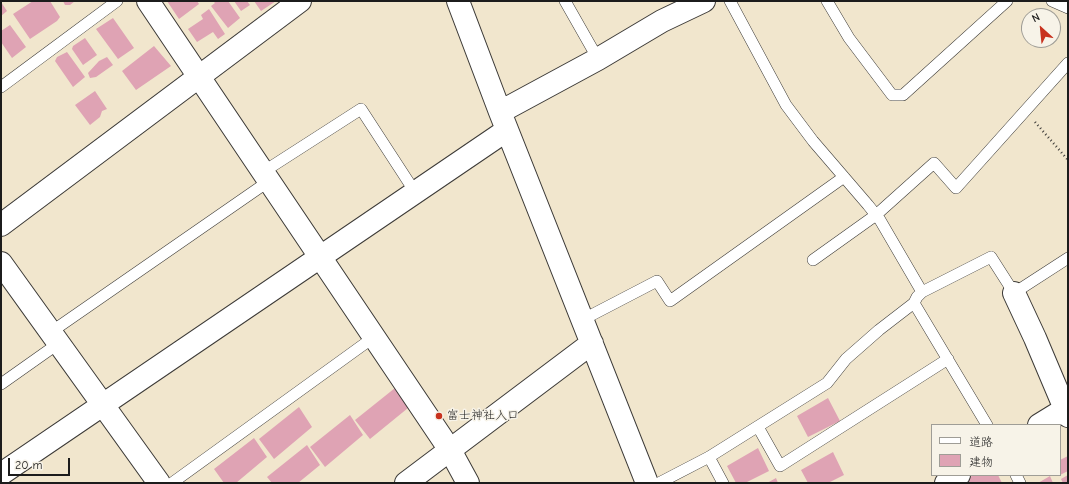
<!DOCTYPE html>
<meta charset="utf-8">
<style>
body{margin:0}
#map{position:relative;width:1069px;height:484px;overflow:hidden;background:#f1e6cd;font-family:"Comic Neue","Klee One",sans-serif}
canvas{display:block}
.frame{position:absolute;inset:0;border:2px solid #1c1c1c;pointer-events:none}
.legend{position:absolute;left:931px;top:424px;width:130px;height:52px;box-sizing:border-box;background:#f7f3e8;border:1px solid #9f9d96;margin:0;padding:5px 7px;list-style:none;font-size:12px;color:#1c1c1c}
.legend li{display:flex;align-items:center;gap:8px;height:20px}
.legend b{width:20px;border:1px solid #9f9d96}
.north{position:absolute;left:1021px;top:8px;width:40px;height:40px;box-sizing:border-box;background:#f7f3e8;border:1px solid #9f9d96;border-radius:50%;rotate:333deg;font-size:11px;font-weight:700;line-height:16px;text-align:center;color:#1c1c1c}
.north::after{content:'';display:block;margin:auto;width:14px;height:18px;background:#c8321e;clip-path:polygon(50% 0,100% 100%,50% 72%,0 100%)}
.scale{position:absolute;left:8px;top:458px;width:62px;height:18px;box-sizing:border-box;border:2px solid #1c1c1c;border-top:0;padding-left:5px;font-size:12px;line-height:14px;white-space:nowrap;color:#1c1c1c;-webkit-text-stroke:3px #f7f3e8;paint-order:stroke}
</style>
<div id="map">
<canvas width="1069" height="484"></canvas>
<div class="frame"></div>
<ul class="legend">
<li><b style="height:5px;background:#fff"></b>道路</li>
<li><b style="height:11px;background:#dfa3b4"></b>建物</li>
</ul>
<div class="north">N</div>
<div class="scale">20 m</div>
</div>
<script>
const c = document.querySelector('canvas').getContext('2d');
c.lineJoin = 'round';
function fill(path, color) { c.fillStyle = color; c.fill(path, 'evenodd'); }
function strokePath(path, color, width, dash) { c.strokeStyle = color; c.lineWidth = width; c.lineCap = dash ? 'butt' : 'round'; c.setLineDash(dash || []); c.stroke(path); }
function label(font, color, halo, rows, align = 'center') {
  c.font = font + ' "Comic Neue","Klee One",sans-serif'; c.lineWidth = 3; c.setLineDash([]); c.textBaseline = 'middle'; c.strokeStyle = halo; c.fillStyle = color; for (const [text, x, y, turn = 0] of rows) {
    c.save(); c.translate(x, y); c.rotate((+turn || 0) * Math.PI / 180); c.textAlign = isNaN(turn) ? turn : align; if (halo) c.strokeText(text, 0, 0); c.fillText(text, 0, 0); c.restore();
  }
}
const building = new Path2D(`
 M 33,1 L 50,1 L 60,17 L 57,21 L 30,39 L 13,14 Z
 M 63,1 L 75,1 L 70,5 L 65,5 Z
 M 167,1 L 197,1 L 199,4 L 179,19 Z
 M 213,1 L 228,1 L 240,18 L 228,28 L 211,6 L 215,3 Z
 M 234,1 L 247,1 L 250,5 L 241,11 Z
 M 254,1 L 276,1 L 261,11 Z
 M 1,2 L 7,11 L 1,16 Z
 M 209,9 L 225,34 L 218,39 L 213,32 L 197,42 L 188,29 L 203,19 L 201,15 Z
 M 113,18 L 134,48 L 118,59 L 96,29 Z
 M 10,25 L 26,47 L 12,58 L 1,42 L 1,31 Z
 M 85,38 L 97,55 L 83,65 L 72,49 L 73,46 Z
 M 154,46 L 171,66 L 136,90 L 122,71 Z
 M 67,52 L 85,77 L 73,87 L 55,61 L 57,57 Z
 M 107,57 L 113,65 L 96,77 L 90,78 L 88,73 L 99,61 Z
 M 95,91 L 107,109 L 102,111 L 100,117 L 90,125 L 75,105 Z
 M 395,388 L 408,408 L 370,439 L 355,420 Z
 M 828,398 L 840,421 L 808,437 L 797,416 Z
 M 299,407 L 312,427 L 274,459 L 259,439 Z
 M 350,415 L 363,435 L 325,467 L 310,447 Z
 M 254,438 L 267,457 L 236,483 L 224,483 L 214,469 Z
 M 307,445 L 320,465 L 298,483 L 272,483 L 267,477 Z
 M 758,448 L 769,471 L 745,483 L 736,483 L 727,466 Z
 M 833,452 L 844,475 L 828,483 L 808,483 L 801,470 Z
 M 1068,456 L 1068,471 L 1060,475 L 1060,460 Z
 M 974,475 L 998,475 L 1002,483 L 957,483 Z
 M 1068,475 L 1068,483 L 1063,483 L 1061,479 Z
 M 1050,476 L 1053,483 L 1038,483 Z
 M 776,478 L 778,483 L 767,483 Z`);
const path = new Path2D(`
 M 1035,122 L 1068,160`);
const service = new Path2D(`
 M 565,1 L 598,59
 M 730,1 L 786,105 L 813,141 L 868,205 L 880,220 L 922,292
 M 827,1 L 849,38 L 892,95 L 903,95 L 1007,1
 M 1052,1 L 1068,8
 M 1,87 L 117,1
 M 263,172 L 361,109 L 415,192
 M 813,260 L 876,215 L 934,163 L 956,188 L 1068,63
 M 582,320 L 657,281 L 670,301 L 844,177
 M 51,332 L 269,181
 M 1,384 L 59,343
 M 987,425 L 914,303 L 917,297 L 922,292 L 991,257 L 1014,293 L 1068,258
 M 758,427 L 780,466 L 948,359
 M 709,457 L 723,483
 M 1016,475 L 1020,483
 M 172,483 L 374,337
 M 659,483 L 709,457 L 827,383 L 846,359 L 879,330 L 914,303`);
const minor = new Path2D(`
 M 458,1 L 500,112 L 647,483
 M 500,112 L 598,59 L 662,21 L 704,1
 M 1,225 L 300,1
 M 1,263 L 159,483
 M 1014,293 L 1035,338 L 1068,416
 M 1039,425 L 1065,409
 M 1,474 L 507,130
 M 406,483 L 592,343
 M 946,483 L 959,475`);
const tertiary = new Path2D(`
 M 148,1 L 450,450 L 468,483`);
const markers = [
 [439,416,4,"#c8321e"]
];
const poiNames = [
 ["富士神社入口",447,416]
];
fill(building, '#dfa3b4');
strokePath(service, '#3c3a37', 12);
strokePath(minor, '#3c3a37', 24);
strokePath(tertiary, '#3c3a37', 24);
strokePath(path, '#3c3a37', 2.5, [1, 3]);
strokePath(service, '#fff', 11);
strokePath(minor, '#fff', 22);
strokePath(tertiary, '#fff', 22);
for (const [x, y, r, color] of markers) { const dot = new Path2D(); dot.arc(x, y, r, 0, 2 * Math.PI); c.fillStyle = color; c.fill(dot); strokePath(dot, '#f7f3e8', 1.5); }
label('12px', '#1c1c1c', '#f7f3e8', poiNames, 'left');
</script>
